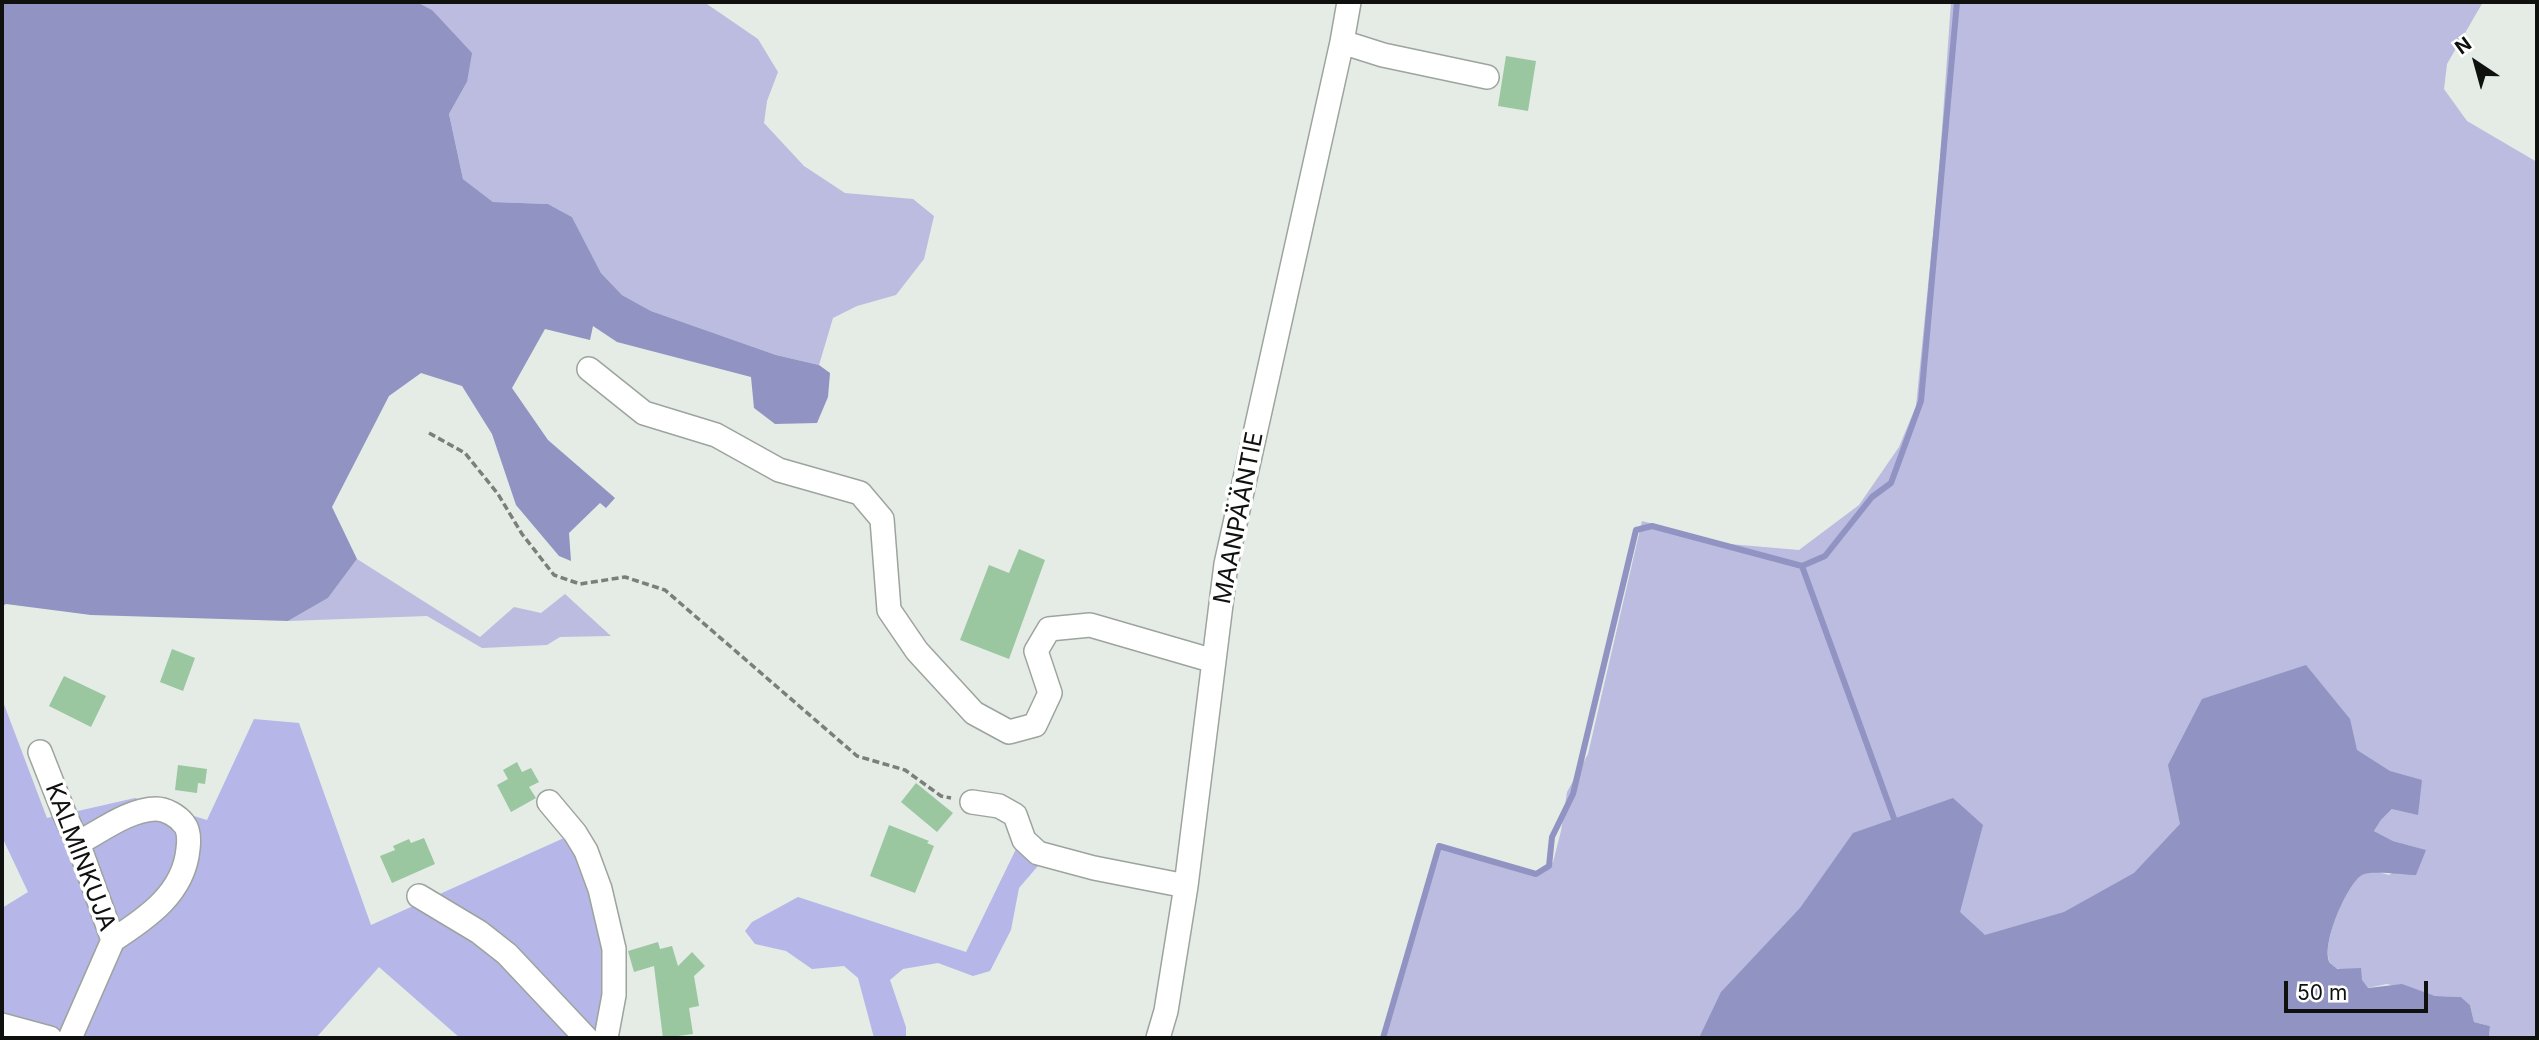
<!DOCTYPE html>
<meta charset="utf-8">
<style>
body{margin:0}
#map{position:relative;width:2539px;height:1040px;overflow:hidden;background:#e4ece5;font-family:Inter,sans-serif}
canvas{display:block}
.frame{position:absolute;inset:0;border:4px solid #0f110f;pointer-events:none}
.north{position:absolute;left:2441px;top:28px;width:70px;height:70px;-webkit-text-stroke:5px #fff;paint-order:stroke;rotate:324deg;font-size:19px;font-weight:700;line-height:28px;text-align:center;color:#0f110f}
.north::after{content:'';display:block;margin:auto;width:24px;height:32px;background:#0f110f;clip-path:polygon(50% 0,100% 100%,50% 72%,0 100%)}
.scale{position:absolute;left:2284px;top:981px;width:144px;height:32px;box-sizing:border-box;border:4px solid #0f110f;border-top:0;padding-left:9px;font-size:21px;line-height:24px;white-space:nowrap;color:#0f110f;-webkit-text-stroke:5px #fff;paint-order:stroke}
</style>
<div id="map">
<canvas width="2539" height="1040"></canvas>
<div class="frame"></div>
<div class="north">N</div>
<div class="scale">50 m</div>
</div>
<script>
const c = document.querySelector('canvas').getContext('2d');
c.lineJoin = 'round';
function fill(path, color) { c.fillStyle = color; c.fill(path, 'evenodd'); }
function strokePath(path, color, width, dash) { c.strokeStyle = color; c.lineWidth = width; c.lineCap = dash ? 'butt' : 'round'; c.setLineDash(dash || []); c.stroke(path); }
function label(font, color, halo, rows, align = 'center') {
  c.font = font + ' Inter,sans-serif'; c.lineWidth = 7; c.setLineDash([]); c.textBaseline = 'middle'; c.strokeStyle = halo; c.fillStyle = color; for (const [text, x, y, turn = 0] of rows) {
    c.save(); c.translate(x, y); c.rotate((+turn || 0) * Math.PI / 180); c.textAlign = isNaN(turn) ? turn : align; if (halo) c.strokeText(text, 0, 0); c.fillText(text, 0, 0); c.restore();
  }
}
const green = new Path2D(`
 M 417,2 L 704,2 L 758,39 L 778,72 L 767,101 L 764,123 L 804,166 L 845,193 L 913,199 L 934,216 L 924,259 L 896,295 L 857,306 L 833,318 L 819,365 L 776,355 L 651,311 L 622,295 L 601,273 L 572,217 L 548,204 L 493,202 L 463,179 L 449,114 L 467,82 L 432,10 Z
 M 1951,2 L 2483,2 L 2447,64 L 2444,89 L 2467,121 L 2537,162 L 2537,1038 L 2489,1038 L 2490,1026 L 2474,1022 L 2470,1005 L 2461,997 L 2435,996 L 2387,984 L 2367,988 L 2351,970 C 2344,970 2336,970 2331,964 C 2319,948 2346,884 2363,874 C 2371,869 2380,873 2389,875 L 2425,850 L 2393,841 L 2374,831 L 2381,820 L 2422,780 L 2229,802 L 2040,1038 L 1382,1038 L 1439,846 L 1536,874 L 1553,862 L 1561,831 L 1567,792 L 1588,754 L 1642,521 L 1729,544 L 1799,550 L 1859,505 L 1899,447 L 1916,406 L 1938,185 Z
 M 357,559 L 480,637 L 514,607 L 541,613 L 565,594 L 611,636 L 560,637 L 547,645 L 482,648 L 427,616 L 288,621 L 328,598 Z`);
const forest = new Path2D(`
 M 2,699 L 47,818 L 135,798 L 207,820 L 254,719 L 299,723 L 371,925 L 575,833 L 600,889 L 606,1038 L 460,1038 L 379,967 L 316,1038 L 2,1038 L 2,908 L 28,892 L 2,837 Z
 M 1016,849 L 1044,859 L 1019,888 L 1011,930 L 990,971 L 973,976 L 938,963 L 903,969 L 890,980 L 906,1027 L 906,1038 L 874,1038 L 858,978 L 844,966 L 812,969 L 786,951 L 755,944 L 745,931 L 752,922 L 798,897 L 966,952 Z`);
const water = new Path2D(`
 M 2,2 L 417,2 L 432,10 L 472,53 L 467,82 L 449,114 L 463,179 L 493,202 L 548,204 L 572,217 L 601,273 L 622,295 L 651,311 L 776,355 L 819,365 L 830,373 L 828,397 L 817,423 L 775,424 L 754,408 L 751,377 L 617,342 L 593,326 L 590,340 L 545,329 L 512,388 L 548,440 L 615,498 L 606,508 L 600,503 L 569,533 L 571,561 L 559,556 L 516,505 L 492,434 L 462,386 L 421,373 L 389,396 L 332,507 L 357,559 L 328,598 L 288,621 L 91,615 L 6,604 L 2,606 Z
 M 2306,665 L 2350,719 L 2357,750 L 2390,771 L 2422,780 L 2418,815 L 2392,809 L 2381,820 L 2374,831 L 2393,841 L 2426,850 L 2416,875 C 2404,875 2370,870 2362,875 C 2347,884 2320,946 2330,963 C 2331,964 2337,969 2338,969 L 2361,968 L 2362,980 L 2368,988 L 2402,984 L 2435,996 L 2461,997 L 2470,1005 L 2474,1022 L 2490,1026 L 2489,1038 L 1699,1038 L 1721,992 L 1800,908 L 1853,833 L 1953,798 L 1983,825 L 1960,912 L 1985,935 L 2064,912 L 2134,873 L 2180,824 L 2168,765 L 2202,699 Z`);
const stream = new Path2D(`
 M 1802,566 L 1896,824
 M 1383,1038 L 1439,846 L 1536,874 L 1549,866 L 1552,837 L 1573,794 L 1636,530 L 1652,526 L 1802,566 L 1825,556 L 1872,497 L 1891,483 L 1921,401 L 1957,2`);
const building = new Path2D(`
 M 1506,56 L 1536,61 L 1528,111 L 1498,106 Z
 M 1019,549 L 1045,560 L 1009,659 L 960,640 L 989,565 L 1009,573 Z
 M 172,649 L 195,658 L 183,691 L 160,682 Z
 M 64,676 L 106,696 L 91,727 L 49,706 Z
 M 517,762 L 522,772 L 531,768 L 539,782 L 529,787 L 536,798 L 511,812 L 497,785 L 508,779 L 503,770 Z
 M 178,765 L 207,769 L 205,784 L 198,783 L 197,793 L 175,790 Z
 M 916,783 L 953,813 L 937,832 L 901,802 Z
 M 889,825 L 929,841 L 927,843 L 934,846 L 915,893 L 870,876 Z
 M 424,838 L 435,864 L 392,883 L 380,856 L 395,850 L 393,846 L 409,839 L 411,843 Z
 M 658,942 L 660,949 L 672,946 L 678,966 L 692,952 L 705,966 L 694,976 L 699,1006 L 689,1008 L 693,1034 L 663,1038 L 654,966 L 634,972 L 628,951 Z`);
const path = new Path2D(`
 M 429,433 L 465,453 L 498,494 L 522,534 L 554,575 L 580,584 L 625,577 L 665,590 L 857,756 L 905,770 L 941,796 L 951,798`);
const minor = new Path2D(`
 M 1342,42 L 1383,55 L 1487,77
 M 589,369 L 644,413 L 716,435 L 779,470 L 860,493 L 882,519 L 889,610 L 917,651 L 974,713 L 1009,732 L 1035,725 L 1050,693 L 1036,651 L 1049,629 L 1090,625 L 1214,661
 M 40,752 L 64,813 L 78,843 L 113,940 L 70,1038
 M 549,802 L 575,833 L 586,851 L 600,889 L 614,949 L 614,995 L 606,1038
 M 972,802 L 999,806 L 1015,815 L 1024,840 L 1038,853 L 1094,868 L 1186,886
 M 78,843 C 101,831 130,809 156,809 C 166,809 178,816 184,824 C 189,830 189,841 188,849 C 184,893 147,918 113,940
 M 419,896 L 479,932 L 507,954 L 586,1038
 M 2,1025 L 50,1038
 M 1158,1038 L 1166,1011 L 1186,886 L 1226,564 L 1342,42 L 1349,2`);
const streetNames = [
 ["MAANPÄÄNTIE",1239,518,-79],
 ["KALMINKUJA",80,857,69]
];
fill(green, '#bbbcdf');
fill(forest, '#b6b7e8');
fill(water, '#9193c2');
strokePath(stream, '#9193c2', 6);
fill(building, '#9ac6a0');
strokePath(minor, '#9ca49d', 26);
strokePath(path, '#7a7f7a', 3.5, [7, 3.5]);
strokePath(minor, '#fff', 23);
label('24px', '#0f110f', '#fff', streetNames);
</script>
